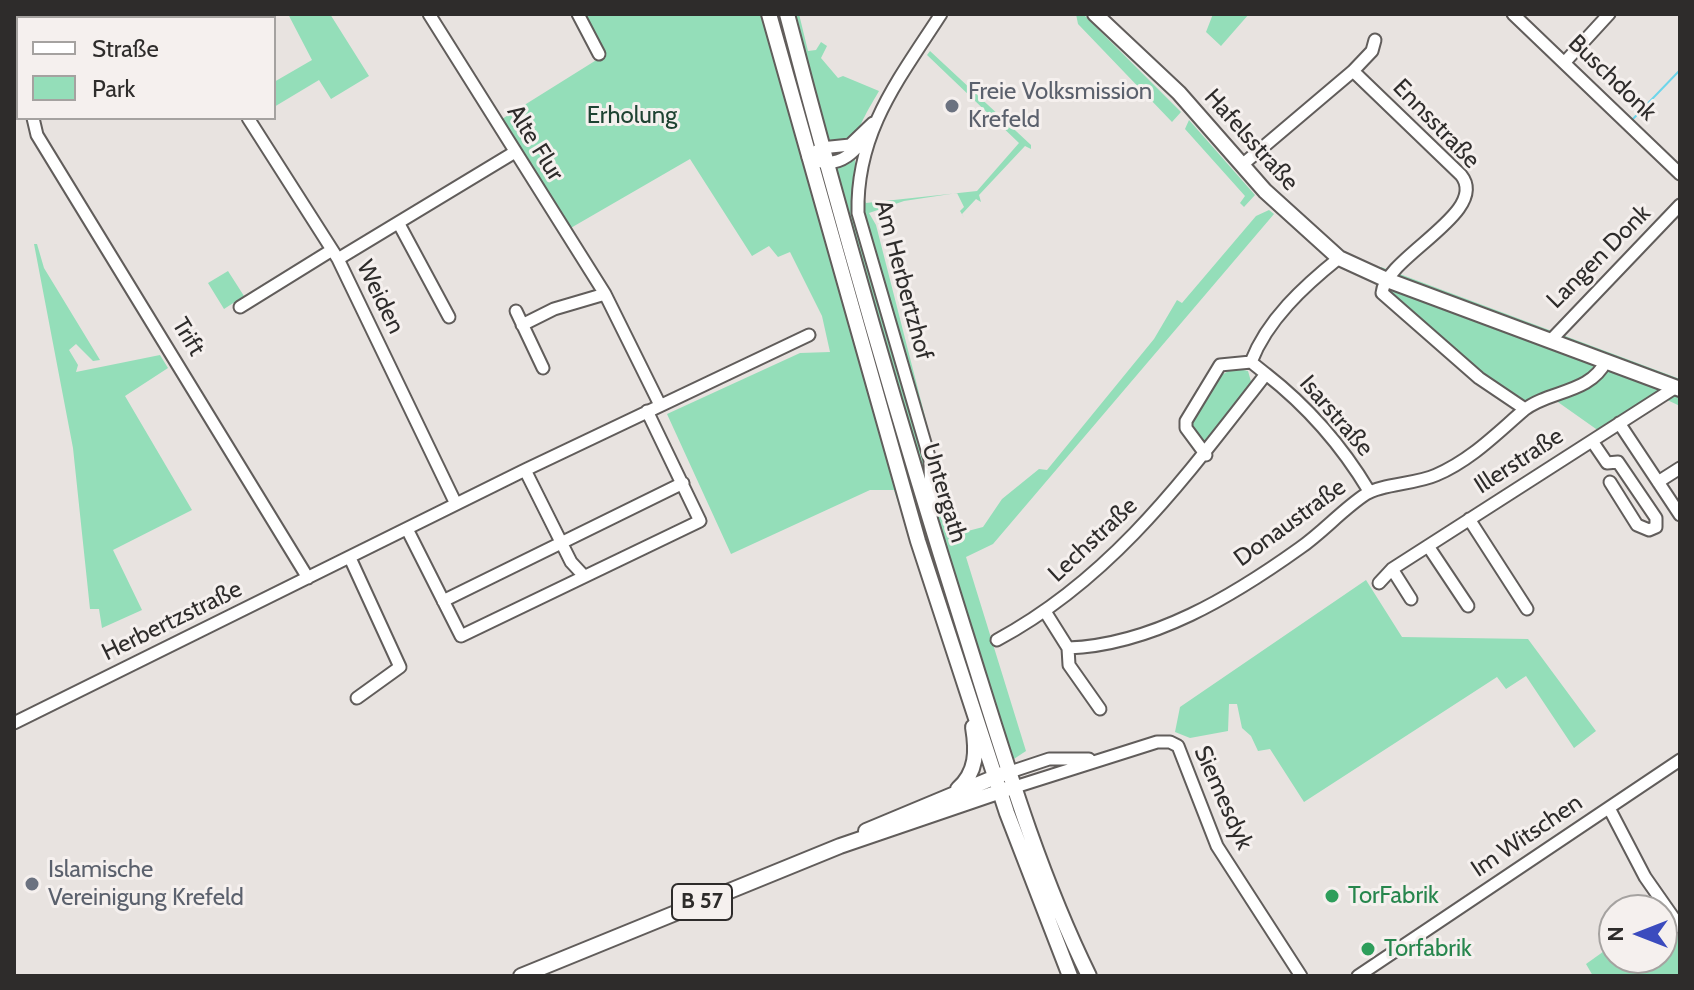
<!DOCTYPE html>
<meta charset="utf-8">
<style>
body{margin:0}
#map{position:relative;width:1694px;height:990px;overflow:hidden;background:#e8e3e0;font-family:Cabin,sans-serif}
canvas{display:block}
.frame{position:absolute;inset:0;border:16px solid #2e2c2b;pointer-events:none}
.legend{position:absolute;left:16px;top:16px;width:260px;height:104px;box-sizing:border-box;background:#f5f0ee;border:2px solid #a5a2a0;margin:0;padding:10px 14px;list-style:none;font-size:24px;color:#2e2c2b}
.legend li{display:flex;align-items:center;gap:16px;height:40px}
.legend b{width:40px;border:2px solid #a5a2a0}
.north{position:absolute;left:1598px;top:894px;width:80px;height:80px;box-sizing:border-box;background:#f5f0ee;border:2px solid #a5a2a0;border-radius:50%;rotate:270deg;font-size:22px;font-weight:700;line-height:32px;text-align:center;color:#2e2c2b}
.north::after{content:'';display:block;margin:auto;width:28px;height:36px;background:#3b4bbe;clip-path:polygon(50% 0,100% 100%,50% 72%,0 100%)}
</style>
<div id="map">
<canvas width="1694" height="990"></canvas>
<div class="frame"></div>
<ul class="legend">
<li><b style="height:10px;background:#fff"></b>Straße</li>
<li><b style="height:22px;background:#94deb9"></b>Park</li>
</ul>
<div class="north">N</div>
</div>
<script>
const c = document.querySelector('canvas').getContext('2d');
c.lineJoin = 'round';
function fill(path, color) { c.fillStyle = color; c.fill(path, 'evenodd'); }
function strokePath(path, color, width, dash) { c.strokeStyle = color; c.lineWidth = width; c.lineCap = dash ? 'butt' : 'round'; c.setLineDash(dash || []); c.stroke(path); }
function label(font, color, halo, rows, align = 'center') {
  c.font = font + ' Cabin,sans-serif'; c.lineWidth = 6; c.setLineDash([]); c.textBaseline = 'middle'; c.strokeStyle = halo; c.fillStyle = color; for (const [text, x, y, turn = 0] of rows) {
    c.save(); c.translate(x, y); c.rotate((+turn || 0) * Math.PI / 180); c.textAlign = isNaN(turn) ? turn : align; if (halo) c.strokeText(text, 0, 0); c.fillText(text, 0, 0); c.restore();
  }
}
const green = new Path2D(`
 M 288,14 L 330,14 L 369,76 L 331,99 L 319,80 L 274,107 L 274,82 L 312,60 Z
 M 582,14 L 799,14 L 808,51 L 816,50 L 821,42 L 827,46 L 821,58 L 838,78 L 843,76 L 879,91 C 849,142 849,146 866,203 L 977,191 L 1019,143 L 927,55 L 930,51 L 1031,145 L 1031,149 L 1025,146 L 979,195 L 981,202 L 976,199 L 962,214 L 965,219 L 960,211 L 964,207 L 957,193 L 904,201 L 869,213 L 876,225 L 943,487 L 956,528 L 964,532 L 983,527 L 1002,499 L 1039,469 L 1047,470 L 1154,339 L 1177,300 L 1182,303 L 1256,216 L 1269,210 L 1274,214 L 993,544 L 966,557 L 1026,751 L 988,776 L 894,490 L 870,490 L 731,554 L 667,414 L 800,353 L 830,352 L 822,316 L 790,252 L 778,257 L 769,246 L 752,256 L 690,159 L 569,229 L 502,119 L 606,54 Z
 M 1076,14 L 1083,14 L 1181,112 L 1172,122 L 1078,24 Z
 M 1213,14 L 1249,14 L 1221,46 L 1206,32 Z
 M 1189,120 L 1255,195 L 1244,207 L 1240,203 L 1245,196 L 1185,129 Z
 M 34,244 L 37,244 L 44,268 L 100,360 L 93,361 L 76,344 L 69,350 L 78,365 L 76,372 L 160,355 L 168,368 L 125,396 L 192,510 L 113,550 L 142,610 L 102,628 L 99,609 L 90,609 L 73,448 Z
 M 1381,267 L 1680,379 L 1680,406 L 1665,399 L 1606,436 L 1555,400 L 1526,415 L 1378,293 Z
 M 228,271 L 244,296 L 224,309 L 208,283 Z
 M 1234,368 L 1248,371 L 1252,385 L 1211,443 L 1202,445 L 1189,425 L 1216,378 Z
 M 1366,580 L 1402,637 L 1528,639 L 1596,731 L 1574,748 L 1526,676 L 1506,689 L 1497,677 L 1304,802 L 1270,749 L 1258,751 L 1251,736 L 1242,728 L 1237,704 L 1229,704 L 1228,731 L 1190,738 L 1175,732 L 1180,707 Z
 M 1661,907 L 1680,934 L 1680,976 L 1593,976 L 1586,964 L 1614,944 L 1614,958 L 1662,958 L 1662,910 L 1657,910 Z`);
const stream = new Path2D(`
 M 1631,121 L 1680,70`);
const minor = new Path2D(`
 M 178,14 L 183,18
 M 429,14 L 605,294 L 660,405
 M 578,14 L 599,54
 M 1513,14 L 1680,174
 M 71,18 L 74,14
 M 1564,63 L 1609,14
 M 1353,71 L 1372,51 L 1375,40
 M 33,118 L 37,135 L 308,578
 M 248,118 L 338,259 L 456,504
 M 873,123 C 860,149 839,174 808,157 L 821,148 L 850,145 Z
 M 1242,165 L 1353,71 L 1461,175 C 1491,212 1385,257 1382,293 L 1479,378 L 1525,409
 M 399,224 L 449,317
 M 338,259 L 515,152
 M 240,307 L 332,250
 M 516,311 L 543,368
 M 522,325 L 554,309 L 605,294
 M 1551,340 L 1680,205
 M 1266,374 C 1307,406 1342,446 1369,491
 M 1619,423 L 1680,515
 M 1592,441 L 1607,463 L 1618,462 L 1656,518 L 1656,527 L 1649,530 L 1637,525 L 1610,482
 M 1206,455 L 1186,428 L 1186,421 L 1220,365 L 1251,362
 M 525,470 L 571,562 L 584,576
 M 1658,482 L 1680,468
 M 931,516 L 930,460 L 858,213 C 856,132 899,79 941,14
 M 1469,519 L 1527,609
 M 407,529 L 461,636 L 700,521 L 647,411
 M 1428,546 L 1468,606
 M 350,558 L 400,667 L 357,698
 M 1392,569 L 1411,599
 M 1379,583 L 1392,569 L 1676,387
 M 443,601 L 683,483
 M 1046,613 L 1068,648 C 1152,645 1233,596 1300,548 C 1323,532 1343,509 1366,494 C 1382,484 1416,484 1436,475 C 1471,460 1496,434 1524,410 C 1549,390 1590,394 1606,361
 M 997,640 C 1114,577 1186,476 1266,374 L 1251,362 C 1267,320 1304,286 1339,258
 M 1068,648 L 1069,665 L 1100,709
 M 14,723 L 525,470 L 809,335
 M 1010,772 L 1049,759 L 1089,759
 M 1015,787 L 1157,742 L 1170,742 L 1178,746 L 1217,846 L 1301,976
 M 1609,808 L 1645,877 L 1680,927
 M 1358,976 L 1680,760`);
const major = new Path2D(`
 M 769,14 L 918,541 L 1007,813 L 1070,976
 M 787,14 C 841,221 900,426 964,629 C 1001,746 1035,866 1089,976
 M 1095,14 L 1179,93 L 1265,191 L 1339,258 L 1387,280 L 1680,389
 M 958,789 C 977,772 977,751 973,727
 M 866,831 L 1005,773
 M 521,976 L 840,846 L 1007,789`);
const rail = new Path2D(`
 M 14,30 L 18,21`);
const markers = [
 [952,106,8,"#6b7280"],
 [32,884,8,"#6b7280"],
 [1332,896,8,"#2e9e5b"],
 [1368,949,8,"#2e9e5b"]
];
const shields = [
 [702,902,60]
];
const shieldNames = [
 ["B 57",702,902]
];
const streetNames = [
 ["Buschdonk",1612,78,44],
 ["Ennsstraße",1436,124,46],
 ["Hafelsstraße",1251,140,48],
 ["Alte Flur",535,143,58],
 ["Langen Donk",1599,257,-45],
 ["Am Herbertzhof",903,280,75],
 ["Weiden",380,297,64],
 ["Trift",188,337,59],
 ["Isarstraße",1336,416,49],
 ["Illerstraße",1519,461,-33],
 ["Untergath",944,493,73],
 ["Donaustraße",1290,523,-36],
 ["Lechstraße",1093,540,-43],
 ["Herbertzstraße",172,621,-26],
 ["Siemesdyk",1223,798,66],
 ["Im Witschen",1527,836,-34]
];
const worshipNames = [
 ["Freie Volksmission",968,92],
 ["Krefeld",968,120],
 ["Islamische",48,870],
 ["Vereinigung Krefeld",48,898]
];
const parkNames = [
 ["Erholung",632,116]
];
const leisureNames = [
 ["TorFabrik",1348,896],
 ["Torfabrik",1384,949]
];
fill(green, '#94deb9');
strokePath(stream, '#6dd5ea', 2);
strokePath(minor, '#615d5b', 15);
strokePath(major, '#615d5b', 18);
strokePath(minor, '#fff', 11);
strokePath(major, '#fff', 14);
strokePath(rail, '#565452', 5);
strokePath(rail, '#f5f0ee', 2, [6]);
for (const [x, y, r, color] of markers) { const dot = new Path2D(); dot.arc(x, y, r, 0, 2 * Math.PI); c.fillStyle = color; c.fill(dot); strokePath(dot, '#f5f0ee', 3); }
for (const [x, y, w] of shields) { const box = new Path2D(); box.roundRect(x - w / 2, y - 18, w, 36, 6); c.fillStyle = '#f5f0ee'; c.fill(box); strokePath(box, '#2e2c2b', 2); }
label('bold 22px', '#2e2c2b', null, shieldNames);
label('24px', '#2e2c2b', '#f5f0ee', streetNames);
label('24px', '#5b616d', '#f5f0ee', worshipNames, 'left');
label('24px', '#1e4332', '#f5f0ee', parkNames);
label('24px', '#27864d', '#f5f0ee', leisureNames, 'left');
</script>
